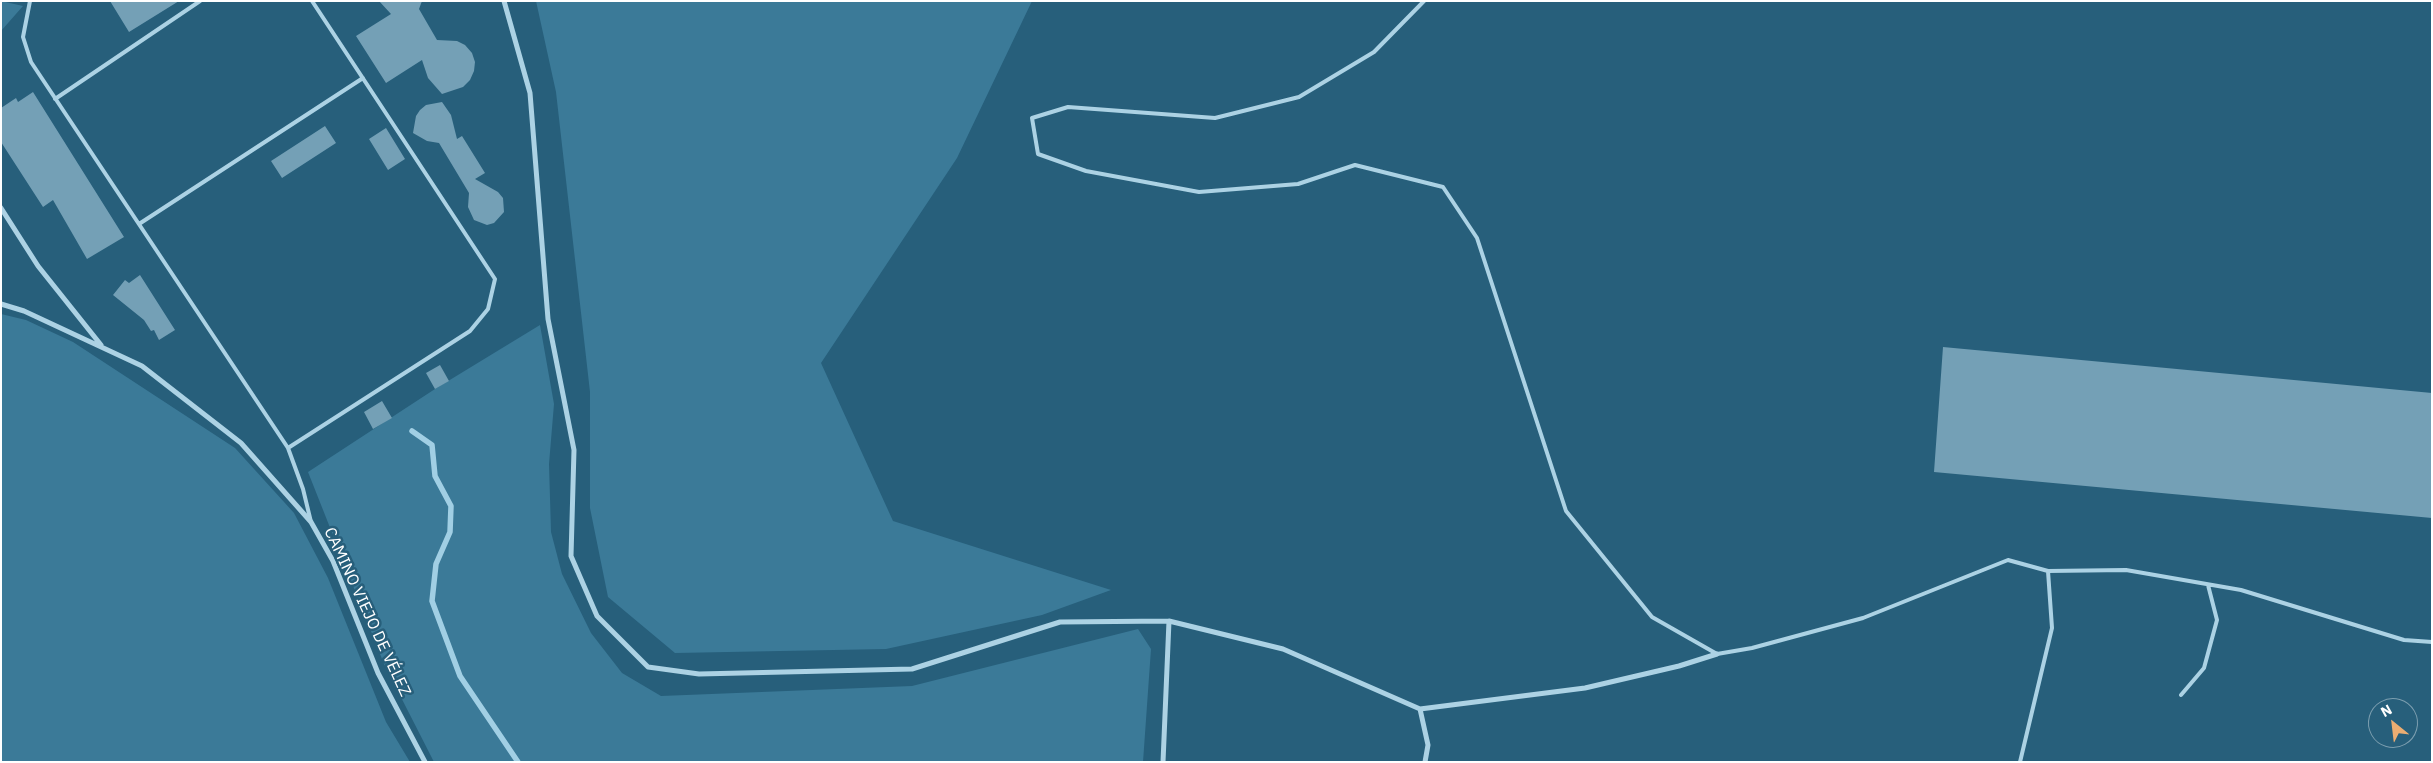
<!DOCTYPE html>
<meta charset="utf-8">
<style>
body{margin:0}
#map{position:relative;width:2433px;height:763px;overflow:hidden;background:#275f7b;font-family:"IBM Plex Sans",sans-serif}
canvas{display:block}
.frame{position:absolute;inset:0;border:2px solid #fff;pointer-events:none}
.north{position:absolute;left:2368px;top:698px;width:50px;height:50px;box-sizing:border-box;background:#275f7b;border:1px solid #7d9fb0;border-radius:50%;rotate:331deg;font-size:14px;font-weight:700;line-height:20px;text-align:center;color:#fff}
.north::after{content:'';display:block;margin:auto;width:18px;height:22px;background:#ebad72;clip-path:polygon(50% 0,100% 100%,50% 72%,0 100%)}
</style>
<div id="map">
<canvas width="2433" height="763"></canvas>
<div class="frame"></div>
<div class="north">N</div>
</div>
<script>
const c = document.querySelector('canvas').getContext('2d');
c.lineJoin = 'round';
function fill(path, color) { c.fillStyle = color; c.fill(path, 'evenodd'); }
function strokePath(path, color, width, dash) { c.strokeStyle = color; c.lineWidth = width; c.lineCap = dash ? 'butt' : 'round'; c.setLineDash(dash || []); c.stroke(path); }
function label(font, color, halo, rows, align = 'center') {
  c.font = font + ' "IBM Plex Sans",sans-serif'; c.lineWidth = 5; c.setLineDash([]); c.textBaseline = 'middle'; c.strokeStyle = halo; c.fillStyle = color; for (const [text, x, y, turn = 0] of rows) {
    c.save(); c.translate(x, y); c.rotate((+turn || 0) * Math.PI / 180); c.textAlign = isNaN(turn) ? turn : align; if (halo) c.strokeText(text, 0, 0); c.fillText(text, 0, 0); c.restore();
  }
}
const green = new Path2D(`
 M 1,1 L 23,6 L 1,31 Z
 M 536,1 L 1032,1 L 957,158 L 821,363 L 893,521 L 1111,590 L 1042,615 L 886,649 L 675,653 L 608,597 L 590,508 L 590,392 L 556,92 Z
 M 1,314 L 26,320 L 73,342 L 235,448 L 294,513 L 328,578 L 386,722 L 410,762 L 1,762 Z
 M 540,325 L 554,404 L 549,464 L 551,532 L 562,574 L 591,633 L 622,673 L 661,696 L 912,686 L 1138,629 L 1151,649 L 1143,762 L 434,762 L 384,664 L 308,472 L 435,389 Z`);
const stream = new Path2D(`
 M 412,431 L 432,445 L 435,476 L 451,506 L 450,532 L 436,564 L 432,601 L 460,676 L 518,762`);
const building = new Path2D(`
 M 110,1 L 179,1 L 129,32 Z
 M 379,1 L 422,1 L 419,9 L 437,40 L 457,41 L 465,45 L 472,53 L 475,62 L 474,71 L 470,80 L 463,87 L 442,94 L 428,78 L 422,60 L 386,83 L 356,36 L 391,14 Z
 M 33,92 L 124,237 L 87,259 L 53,200 L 43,207 L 1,142 L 1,108 L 16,98 L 18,102 Z
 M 442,102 L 451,115 L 457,139 L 462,136 L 485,173 L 475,179 L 498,192 L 503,198 L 504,212 L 494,223 L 487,225 L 474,220 L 468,207 L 469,193 L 439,143 L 427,141 L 413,133 L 416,116 L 420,110 L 426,105 Z
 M 325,126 L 336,143 L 282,178 L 271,161 Z
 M 386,128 L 405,159 L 388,170 L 369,139 Z
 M 140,275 L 175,330 L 159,340 L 154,330 L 151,331 L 144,320 L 113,295 L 125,280 L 129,283 Z
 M 1943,347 L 2432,393 L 2432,518 L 1934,472 Z
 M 440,365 L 449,381 L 435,389 L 426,373 Z
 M 382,401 L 392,418 L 373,429 L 364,412 Z`);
const lane = new Path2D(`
 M 30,1 L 23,37 L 31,62 L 288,448 L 303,489 L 311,522
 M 1424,1 L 1374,52 L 1299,97 L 1215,118 L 1068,107 L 1032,118 L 1038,154 L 1086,171 L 1199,192 L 1298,184 L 1355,165 L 1443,187 L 1477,238 L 1566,511 L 1652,617 L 1717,654 L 1752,648 L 1863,618 L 2008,560 L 2048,571 L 2052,628 L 2020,762
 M 55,99 L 200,1
 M 139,224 L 363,78
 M 288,448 L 470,331 L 488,309 L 495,279 L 312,1
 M 2048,571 L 2126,570 L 2241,590 L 2404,640 L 2432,642
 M 2181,695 L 2204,668 L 2217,620 L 2208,585`);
const street = new Path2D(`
 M 504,1 L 530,93 L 548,319 L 574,450 L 571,556 L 597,616 L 648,667 L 699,674 L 912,669 L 1060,622 L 1169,621 L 1283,649 L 1420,709 L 1428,745 L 1425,762
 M 1,208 L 38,266 L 101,345
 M 1,304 L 24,311 L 142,366 L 241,443 L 311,522 L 333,561 L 378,673 L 425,762
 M 1420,709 L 1585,688 L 1679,666 L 1717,654
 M 1163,762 L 1169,621`);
const streetNames = [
 ["CAMINO VIEJO DE VÉLEZ",367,612,65]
];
fill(green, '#3b7a98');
strokePath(stream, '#a1cfe4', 5.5);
fill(building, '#74a0b6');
strokePath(lane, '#acd2e4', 4);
strokePath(street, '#acd2e4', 5);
label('16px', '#fff', '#275f7b', streetNames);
</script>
